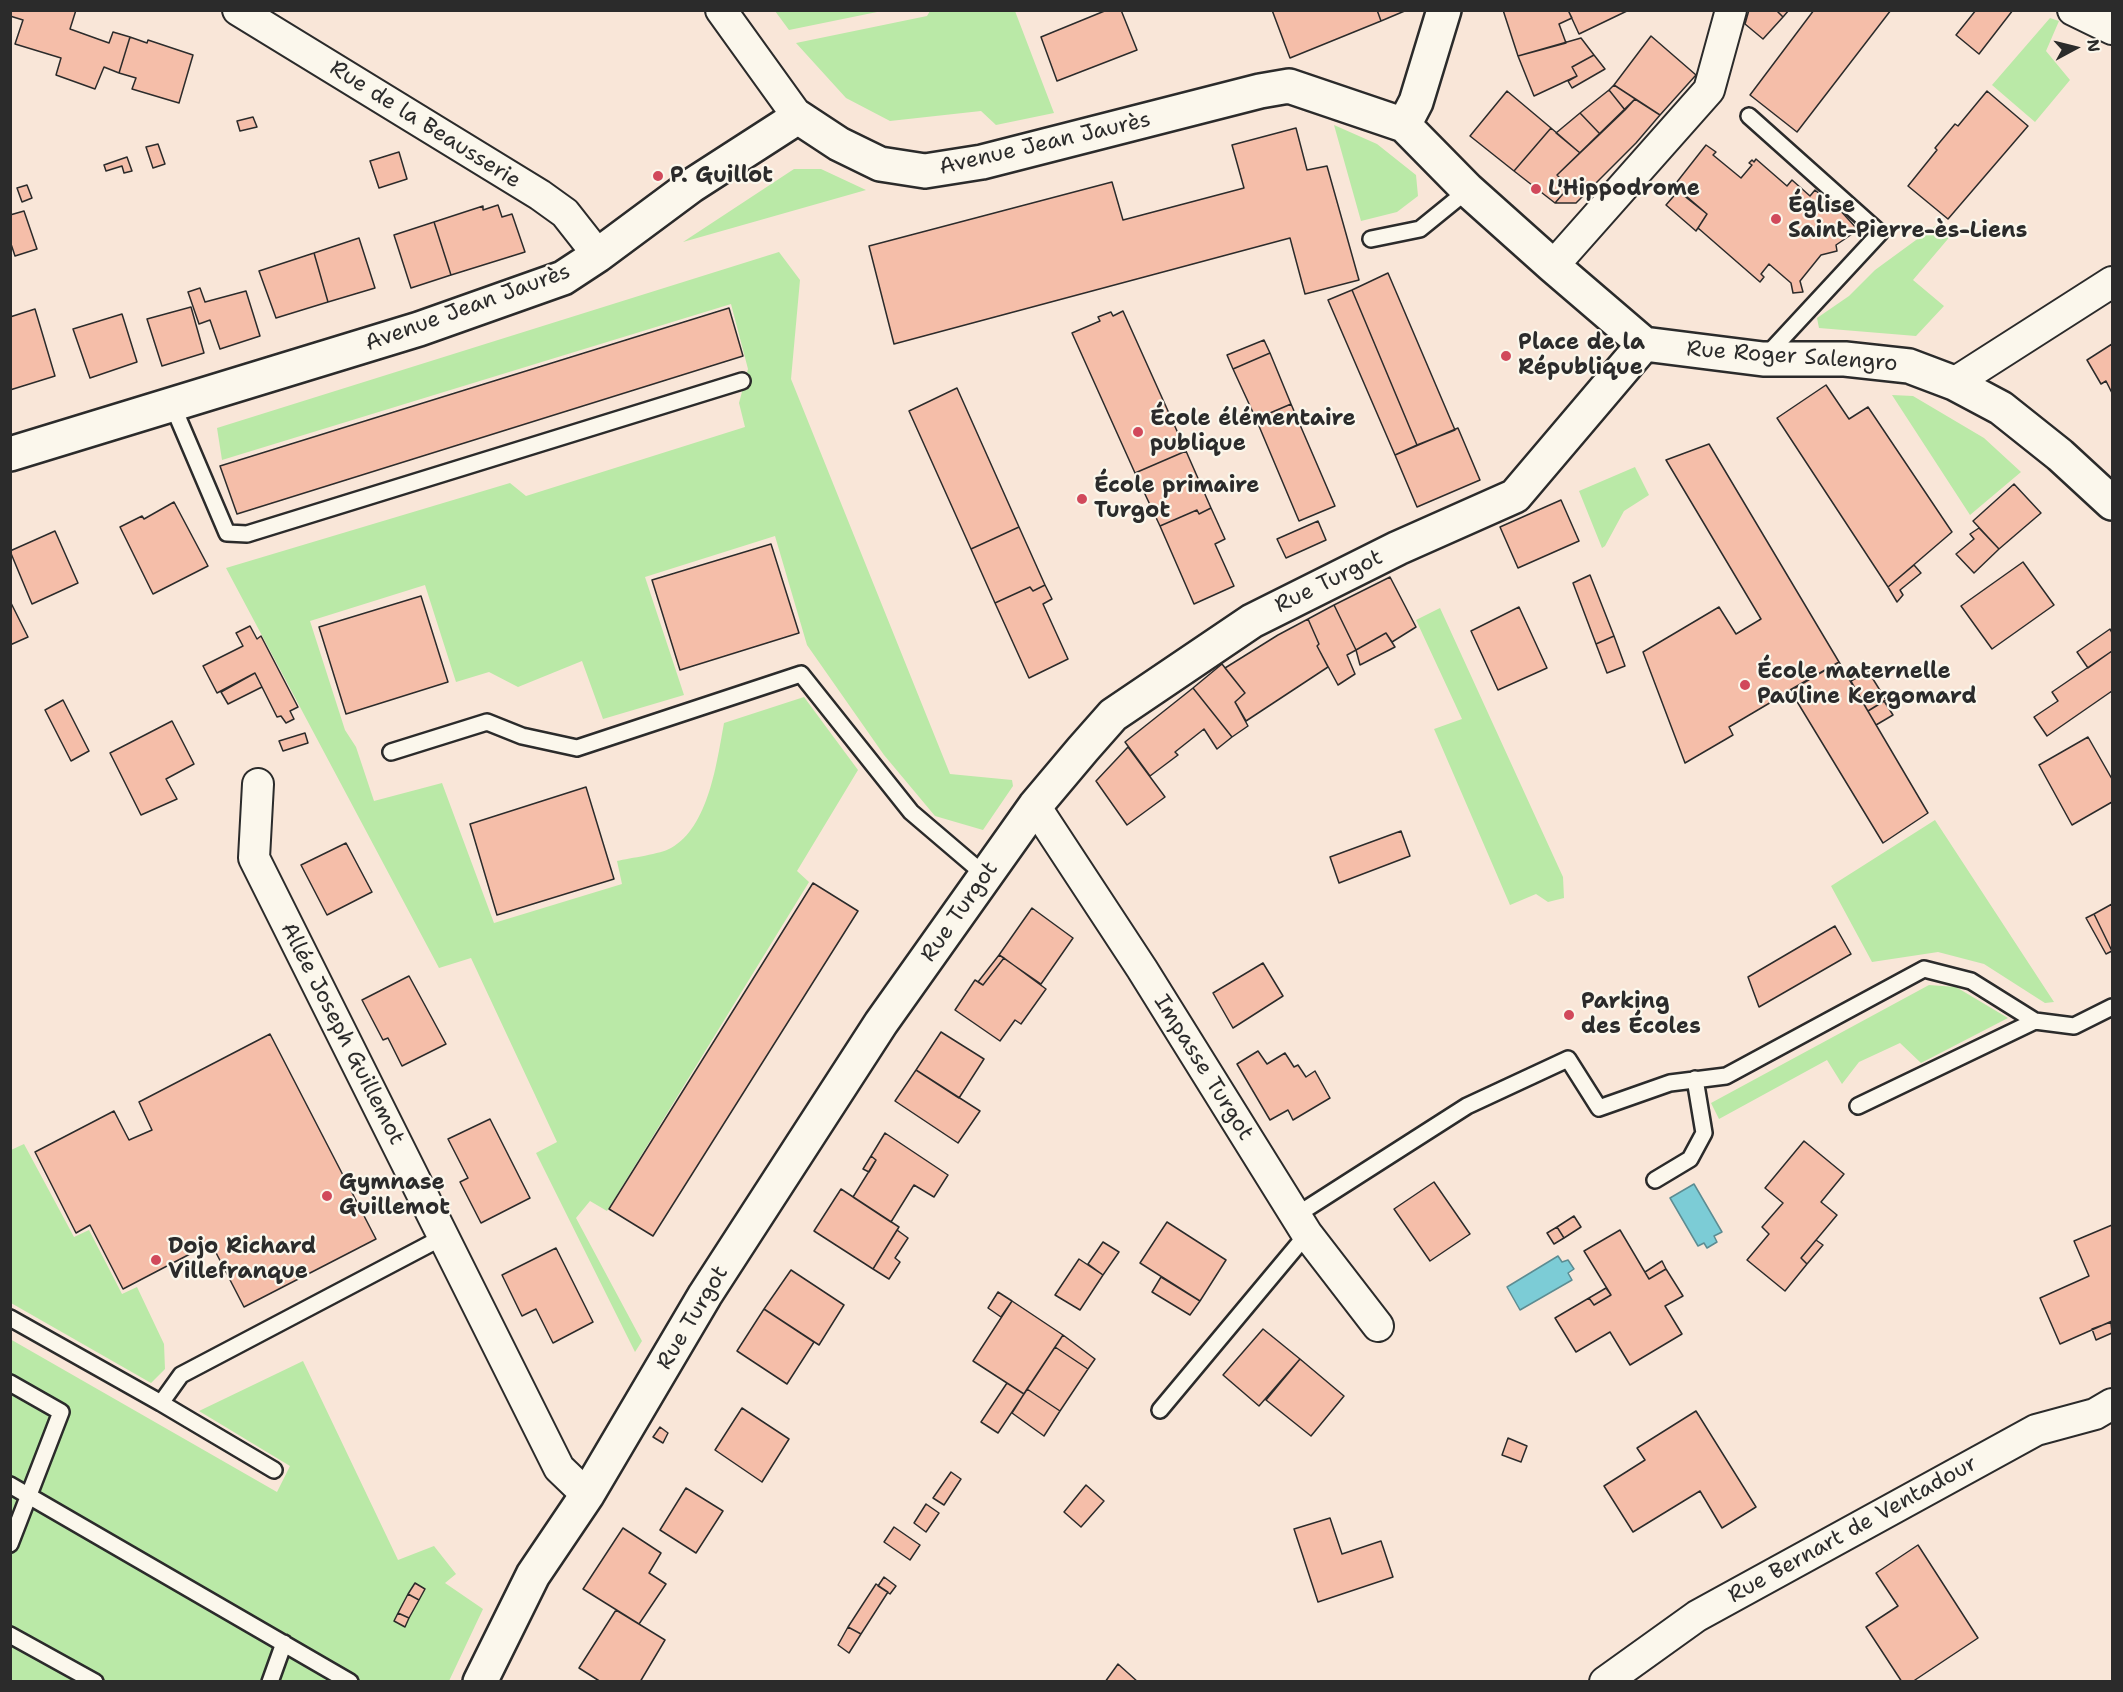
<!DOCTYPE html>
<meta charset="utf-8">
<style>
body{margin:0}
#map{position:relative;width:2123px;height:1692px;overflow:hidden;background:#f9e6d8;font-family:"Shantell Sans",sans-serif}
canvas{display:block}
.frame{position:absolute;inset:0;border:12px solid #2b2b2b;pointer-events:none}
.north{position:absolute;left:2045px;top:18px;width:60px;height:60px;-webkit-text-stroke:4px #fbf7ec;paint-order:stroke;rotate:83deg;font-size:16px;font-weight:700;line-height:24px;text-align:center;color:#2b2b2b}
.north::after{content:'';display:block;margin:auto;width:21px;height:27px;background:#2b2b2b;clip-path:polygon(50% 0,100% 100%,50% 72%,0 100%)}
</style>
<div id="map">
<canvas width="2123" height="1692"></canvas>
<div class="frame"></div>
<div class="north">N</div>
</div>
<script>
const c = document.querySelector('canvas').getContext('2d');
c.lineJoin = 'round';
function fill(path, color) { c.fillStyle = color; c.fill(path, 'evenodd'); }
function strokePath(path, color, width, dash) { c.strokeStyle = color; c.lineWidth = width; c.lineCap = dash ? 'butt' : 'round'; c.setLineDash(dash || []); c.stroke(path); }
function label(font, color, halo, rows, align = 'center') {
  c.font = font + ' "Shantell Sans",sans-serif'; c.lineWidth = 4.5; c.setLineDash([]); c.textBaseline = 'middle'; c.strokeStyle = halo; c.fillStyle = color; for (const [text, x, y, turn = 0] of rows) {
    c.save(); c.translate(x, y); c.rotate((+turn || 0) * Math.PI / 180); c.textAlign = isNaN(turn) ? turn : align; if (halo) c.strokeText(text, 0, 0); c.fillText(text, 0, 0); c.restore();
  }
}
const green = new Path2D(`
 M 775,11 L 882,11 L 789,30 Z
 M 930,11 L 1015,11 L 1054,113 L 996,125 L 981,111 L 890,121 L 846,98 L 796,43 L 927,16 Z
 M 2050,18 L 2059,21 L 2046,51 L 2070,80 L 2035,122 L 1992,85 Z
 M 1334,125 L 1377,144 L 1416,175 L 1418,196 L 1397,212 L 1361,221 Z
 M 794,169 L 821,169 L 866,190 L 683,242 Z
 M 1942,221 L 1953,233 L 1913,280 L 1944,306 L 1916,336 L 1819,328 L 1817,318 L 1849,296 L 1875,270 Z
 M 779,252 L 800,280 L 791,379 L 950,774 L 1012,780 L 1013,786 L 983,830 L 935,816 L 884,755 L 807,645 L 775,536 L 645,577 L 684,695 L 603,719 L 582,661 L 518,687 L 489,672 L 456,682 L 425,585 L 310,621 L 345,730 L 356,747 L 374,801 L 442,783 L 494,923 L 622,884 L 617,861 C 630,858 661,854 671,848 C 709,827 717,761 724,723 L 804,697 L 858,770 L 797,871 L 809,882 L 607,1211 L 590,1201 L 576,1218 L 642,1341 L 635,1352 L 536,1153 L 557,1142 L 471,958 L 439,968 L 226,568 L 510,483 L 526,496 L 745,427 L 739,403 L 748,369 L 731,304 L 222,460 L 217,428 Z
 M 1892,395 L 1913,396 L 1984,438 L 2021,472 L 1970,515 Z
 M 1635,467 L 1649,495 L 1624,511 L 1605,546 L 1602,548 L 1579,491 Z
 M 1440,608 L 1563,877 L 1564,898 L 1548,902 L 1536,894 L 1510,905 L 1434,729 L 1462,719 L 1416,620 Z
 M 1935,820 L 2054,1002 L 2045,1003 L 1984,964 L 1938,952 L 1872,962 L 1831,886 Z
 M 1929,985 L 1956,987 L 2008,1018 L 1921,1063 L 1900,1043 L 1859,1062 L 1842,1084 L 1827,1060 L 1719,1119 L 1711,1103 Z
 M 24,1144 L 74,1237 L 89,1230 L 122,1294 L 137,1287 L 164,1344 L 165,1369 L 151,1383 L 11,1303 L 11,1150 Z
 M 10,1339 L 277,1492 L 290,1466 L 199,1411 L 303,1361 L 398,1560 L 434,1546 L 456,1574 L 445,1583 L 483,1609 L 449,1681 L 11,1681 Z`);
const water = new Path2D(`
 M 1694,1184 L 1722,1232 L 1714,1236 L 1717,1242 L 1707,1248 L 1704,1243 L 1698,1246 L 1670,1198 Z
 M 1558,1256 L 1562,1262 L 1568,1260 L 1574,1269 L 1568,1273 L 1572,1280 L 1520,1310 L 1507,1287 Z`);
const building = new Path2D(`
 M 10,10 L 76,10 L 70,29 L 109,43 L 113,32 L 130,37 L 119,73 L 104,67 L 95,89 L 56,75 L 61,58 L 15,44 L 23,20 L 10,16 Z
 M 1107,10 L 1121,10 L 1137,50 L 1057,81 L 1041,37 Z
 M 1272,10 L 1377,10 L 1381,21 L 1290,58 Z
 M 1377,10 L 1407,10 L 1381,21 Z
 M 1503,10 L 1568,10 L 1572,18 L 1559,24 L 1566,43 L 1518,56 Z
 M 1568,10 L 1629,10 L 1579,34 Z
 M 1749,10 L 1776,10 L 1783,17 L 1763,39 L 1745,24 Z
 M 1776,10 L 1789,10 L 1783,17 Z
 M 1814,10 L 1891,10 L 1797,132 L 1750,95 Z
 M 1976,10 L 2013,10 L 1979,54 L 1956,35 Z
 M 1651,36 L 1696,75 L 1660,115 L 1614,85 Z
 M 130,37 L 147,43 L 148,40 L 193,55 L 179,103 L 132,89 L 136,78 L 119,73 Z
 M 1581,38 L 1594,55 L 1572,67 L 1577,76 L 1534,96 L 1518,56 Z
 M 1594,55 L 1605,69 L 1572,88 L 1568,81 L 1577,76 L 1572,67 Z
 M 1614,85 L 1635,99 L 1625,110 L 1609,90 Z
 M 1609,90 L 1625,110 L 1600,134 L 1580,113 Z
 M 1507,91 L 1551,128 L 1514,171 L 1470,136 Z
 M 1987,91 L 2028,126 L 1948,219 L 1908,186 L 1937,150 L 1935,148 L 1955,124 L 1958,126 Z
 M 1635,99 L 1660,115 L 1636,143 L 1576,203 L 1555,203 L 1569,187 L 1557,175 Z
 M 1580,113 L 1600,134 L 1580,153 L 1556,133 Z
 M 253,117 L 257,127 L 240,131 L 237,121 Z
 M 1296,128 L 1307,170 L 1327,166 L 1359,280 L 1305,294 L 1290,238 L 894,344 L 869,246 L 1112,182 L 1123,220 L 1244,188 L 1232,145 Z
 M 1551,128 L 1580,153 L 1557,175 L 1569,187 L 1555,203 L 1514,171 Z
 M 158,144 L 165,164 L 153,168 L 146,147 Z
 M 1706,145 L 1716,152 L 1713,155 L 1741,178 L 1752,165 L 1749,163 L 1752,160 L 1754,162 L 1756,159 L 1787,186 L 1792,180 L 1810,196 L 1815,190 L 1838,210 L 1839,209 L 1858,230 L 1836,245 L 1837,251 L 1821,255 L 1800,281 L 1803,292 L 1793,293 L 1791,283 L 1769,264 L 1761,274 L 1764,277 L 1760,282 L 1698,228 L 1707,214 L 1673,187 Z
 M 399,152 L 407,179 L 379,188 L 370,161 Z
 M 127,157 L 132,171 L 124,173 L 122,166 L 106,171 L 104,165 Z
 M 27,185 L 32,198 L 22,202 L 17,188 Z
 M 1679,190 L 1707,214 L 1696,231 L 1666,205 Z
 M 498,205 L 502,217 L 512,214 L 525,252 L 451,275 L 434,222 L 483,206 L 483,210 Z
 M 24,211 L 37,249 L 15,256 L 10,241 L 10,215 Z
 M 434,222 L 451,275 L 411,288 L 394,235 Z
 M 359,238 L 375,288 L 328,302 L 314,253 Z
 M 314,253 L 328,302 L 276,318 L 259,271 Z
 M 1388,273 L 1455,430 L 1417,445 L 1352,290 Z
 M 200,288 L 205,302 L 246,291 L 260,336 L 220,349 L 210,320 L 199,324 L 188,292 Z
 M 1352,290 L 1417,445 L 1395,455 L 1328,300 Z
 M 191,307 L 204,353 L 162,366 L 147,319 Z
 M 729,308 L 743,356 L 237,514 L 220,466 Z
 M 35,309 L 55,376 L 10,390 L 10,317 Z
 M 1123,311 L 1186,451 L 1135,473 L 1072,333 L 1100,321 L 1098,317 L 1111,312 L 1113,316 Z
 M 122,314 L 137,362 L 90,378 L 73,329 Z
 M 1264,340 L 1270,353 L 1233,369 L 1227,355 Z
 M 2112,344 L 2112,393 L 2106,381 L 2101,384 L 2087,360 Z
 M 1270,353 L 1291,404 L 1256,419 L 1233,369 Z
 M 1826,385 L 1849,419 L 1868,407 L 1952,532 L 1888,587 L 1777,418 Z
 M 957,388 L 1019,527 L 971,549 L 909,411 Z
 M 1291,404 L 1335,506 L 1299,521 L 1256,419 Z
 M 1458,428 L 1480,480 L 1417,507 L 1395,455 Z
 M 1709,444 L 1839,662 L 1729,727 L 1733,735 L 1685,763 L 1643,652 L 1719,607 L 1736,634 L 1761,619 L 1666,460 Z
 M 1186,451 L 1211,508 L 1199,514 L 1197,510 L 1160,526 L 1135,473 Z
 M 2014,484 L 2041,513 L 1999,549 L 1973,521 Z
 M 1561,500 L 1579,541 L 1518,568 L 1500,527 Z
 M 174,502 L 208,566 L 153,594 L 120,527 L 142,516 L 144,519 Z
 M 1211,508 L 1225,539 L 1215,544 L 1234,586 L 1194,604 L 1160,526 L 1197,510 L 1199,514 Z
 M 1318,521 L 1326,540 L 1286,558 L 1277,539 Z
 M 1019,527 L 1045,585 L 1033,591 L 1030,587 L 995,603 L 971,549 Z
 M 1979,528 L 1999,549 L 1974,573 L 1956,554 L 1974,539 L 1970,534 Z
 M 55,531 L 78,583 L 32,604 L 10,551 Z
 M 771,544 L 799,633 L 680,670 L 652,580 Z
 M 2023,562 L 2054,605 L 1992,649 L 1961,606 Z
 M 1914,565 L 1921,573 L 1900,590 L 1903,595 L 1897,602 L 1888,587 Z
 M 1590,575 L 1614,636 L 1596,644 L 1573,583 Z
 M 1390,577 L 1416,627 L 1392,642 L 1386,633 L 1356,650 L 1334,605 Z
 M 1045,585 L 1052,599 L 1043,604 L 1068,659 L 1029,678 L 995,603 L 1030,587 L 1033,591 Z
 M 421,596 L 448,682 L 346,714 L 319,627 Z
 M 10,601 L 28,637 L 10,645 Z
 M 1334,605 L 1356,650 L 1347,655 L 1355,674 L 1338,685 L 1317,646 L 1319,644 L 1308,619 Z
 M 1519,607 L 1547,668 L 1498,690 L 1471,631 Z
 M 1308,619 L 1319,644 L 1317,646 L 1328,667 L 1246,721 L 1235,702 L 1245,693 L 1225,668 L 1278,635 Z
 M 250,626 L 257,639 L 261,636 L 298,707 L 290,711 L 294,719 L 286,723 L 281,716 L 277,717 L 255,673 L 217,693 L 203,666 L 243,646 L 236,633 Z
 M 2110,629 L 2112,633 L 2112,651 L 2088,668 L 2077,652 Z
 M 1386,633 L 1395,647 L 1360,665 L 1356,650 Z
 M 1614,636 L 1625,666 L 1607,673 L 1596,644 Z
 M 2112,651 L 2112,691 L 2047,736 L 2034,717 L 2058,701 L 2052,692 Z
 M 1839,662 L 1928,813 L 1883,843 L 1790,690 Z
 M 1222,664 L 1245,693 L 1235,702 L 1248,726 L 1232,737 L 1193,688 Z
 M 1868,671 L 1886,700 L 1868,711 L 1851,681 Z
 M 255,673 L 262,687 L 228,704 L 221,692 Z
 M 1193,688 L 1232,737 L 1217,749 L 1204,729 L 1175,752 L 1178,755 L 1150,776 L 1125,742 Z
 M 63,700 L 89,751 L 71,761 L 45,710 Z
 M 1884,701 L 1893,715 L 1876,725 L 1868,711 Z
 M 172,721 L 194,764 L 166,779 L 177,799 L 141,815 L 110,753 Z
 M 305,733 L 308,743 L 283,751 L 279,741 Z
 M 2088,737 L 2112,779 L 2112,802 L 2072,825 L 2039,765 Z
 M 1128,747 L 1165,797 L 1127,825 L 1096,781 Z
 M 586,787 L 614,879 L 497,915 L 470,824 Z
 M 1401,831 L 1410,856 L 1339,883 L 1330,857 Z
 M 346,843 L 372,892 L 327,915 L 301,865 Z
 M 813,883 L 858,911 L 653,1236 L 609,1209 Z
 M 2112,904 L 2112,951 L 2094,914 Z
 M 1032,908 L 1073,938 L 1041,984 L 999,955 Z
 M 2094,914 L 2112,951 L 2106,954 L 2086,918 Z
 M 1835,926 L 1851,954 L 1759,1007 L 1748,977 Z
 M 999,955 L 1004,958 L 983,985 L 978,982 Z
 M 1004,958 L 1046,989 L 1021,1024 L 1015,1020 L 1000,1041 L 955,1010 L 975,980 L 983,985 Z
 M 1263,963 L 1283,996 L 1233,1028 L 1213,993 Z
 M 409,976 L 446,1044 L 402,1066 L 388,1038 L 383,1040 L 362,1000 Z
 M 941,1032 L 984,1059 L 959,1098 L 916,1070 Z
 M 270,1034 L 376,1239 L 244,1307 L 211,1243 L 123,1289 L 90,1225 L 76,1233 L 35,1152 L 114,1111 L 129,1140 L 152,1130 L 139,1102 Z
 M 1258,1051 L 1267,1064 L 1285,1053 L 1294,1067 L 1298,1065 L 1306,1077 L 1315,1071 L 1330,1098 L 1293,1120 L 1288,1110 L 1270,1120 L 1237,1064 Z
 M 916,1070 L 980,1111 L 958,1143 L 895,1101 Z
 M 490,1119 L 530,1198 L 481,1223 L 460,1182 L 468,1178 L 448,1139 Z
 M 885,1133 L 948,1175 L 934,1197 L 914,1185 L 891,1222 L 853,1197 L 876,1160 L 871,1156 Z
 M 1804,1141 L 1844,1174 L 1821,1202 L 1837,1215 L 1801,1258 L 1807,1264 L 1785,1291 L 1747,1260 L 1769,1234 L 1762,1227 L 1783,1203 L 1765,1188 Z
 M 871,1156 L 876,1160 L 869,1172 L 863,1169 Z
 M 1434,1182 L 1470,1234 L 1430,1261 L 1394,1209 Z
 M 841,1189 L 899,1227 L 873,1269 L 814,1231 Z
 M 1574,1216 L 1581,1227 L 1564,1238 L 1557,1227 Z
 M 1167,1222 L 1226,1260 L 1200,1301 L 1140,1263 Z
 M 2112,1225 L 2112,1321 L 2060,1344 L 2040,1298 L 2089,1276 L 2074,1241 Z
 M 1557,1227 L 1564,1238 L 1554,1244 L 1547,1233 Z
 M 897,1230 L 908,1238 L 895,1258 L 900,1262 L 889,1279 L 873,1269 Z
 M 1620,1230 L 1649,1279 L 1666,1269 L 1683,1296 L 1665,1306 L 1682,1334 L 1630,1365 L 1610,1332 L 1576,1352 L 1555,1318 L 1589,1298 L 1594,1305 L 1611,1295 L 1584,1251 Z
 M 1816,1240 L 1823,1245 L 1807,1264 L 1801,1258 Z
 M 1103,1242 L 1119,1252 L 1103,1275 L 1088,1264 Z
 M 556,1248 L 593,1322 L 553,1343 L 536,1309 L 522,1316 L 502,1275 Z
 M 1079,1259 L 1103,1275 L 1080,1310 L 1055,1295 Z
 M 1662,1261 L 1666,1269 L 1649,1279 L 1645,1272 Z
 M 791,1270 L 844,1305 L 819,1345 L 764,1309 Z
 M 1161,1277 L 1200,1301 L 1190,1315 L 1152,1292 Z
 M 1606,1288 L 1611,1295 L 1594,1305 L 1589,1298 Z
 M 998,1292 L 1012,1301 L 1001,1317 L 988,1308 Z
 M 1012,1301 L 1063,1335 L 1024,1394 L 973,1361 Z
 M 764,1309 L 814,1342 L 787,1384 L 737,1351 Z
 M 2111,1322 L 2112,1333 L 2096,1340 L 2092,1329 Z
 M 1263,1329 L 1300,1359 L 1259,1406 L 1223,1375 Z
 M 1063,1335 L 1095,1359 L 1088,1369 L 1055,1347 Z
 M 1055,1347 L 1088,1369 L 1060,1411 L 1027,1389 Z
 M 1300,1359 L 1344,1396 L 1311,1436 L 1266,1400 Z
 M 1007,1383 L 1024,1394 L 998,1433 L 981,1422 Z
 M 1027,1389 L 1060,1411 L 1044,1436 L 1012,1413 Z
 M 742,1408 L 789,1439 L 762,1482 L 715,1450 Z
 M 1696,1411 L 1756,1507 L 1722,1528 L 1700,1491 L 1633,1532 L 1604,1486 L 1645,1460 L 1637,1448 Z
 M 660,1427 L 668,1433 L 663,1443 L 653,1437 Z
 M 1508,1438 L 1527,1446 L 1521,1462 L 1502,1455 Z
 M 951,1472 L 961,1479 L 944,1505 L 933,1498 Z
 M 1086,1485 L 1104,1501 L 1081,1527 L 1064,1512 Z
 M 686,1488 L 723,1511 L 696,1553 L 660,1530 Z
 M 926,1504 L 939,1513 L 926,1532 L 914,1523 Z
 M 1330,1518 L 1342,1554 L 1381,1541 L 1393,1577 L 1318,1602 L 1294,1529 Z
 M 894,1527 L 920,1545 L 910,1560 L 884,1542 Z
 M 623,1528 L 661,1553 L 649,1573 L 666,1584 L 639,1624 L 583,1589 Z
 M 1918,1545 L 1978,1638 L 1912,1682 L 1902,1682 L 1866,1627 L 1898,1606 L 1876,1573 Z
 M 884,1577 L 896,1586 L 890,1594 L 878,1586 Z
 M 415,1583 L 425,1589 L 419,1600 L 408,1594 Z
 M 876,1584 L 888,1592 L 861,1634 L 848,1627 Z
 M 408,1594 L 419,1600 L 409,1618 L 398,1613 Z
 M 616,1610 L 665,1640 L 640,1682 L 601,1682 L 579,1668 Z
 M 398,1613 L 409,1618 L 405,1627 L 394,1621 Z
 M 848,1627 L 861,1634 L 849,1653 L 838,1645 Z
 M 1118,1664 L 1138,1682 L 1105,1682 Z`);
const lane = new Path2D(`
 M 1749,116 L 1880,233 L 1765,357
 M 1371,239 L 1420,229 L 1468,190
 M 172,404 L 227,533 L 247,534 L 742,381
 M 391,752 L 487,722 L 522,736 L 577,748 L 801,674 L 911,812 L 986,876
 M 1858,1106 L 2035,1021
 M 1655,1180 L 1690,1159 L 1704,1133 L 1695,1079
 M 1295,1216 L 1467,1106 L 1568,1059 L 1599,1108 L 1670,1083 L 1726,1076 L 1924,969 L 1971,981 L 2035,1021 L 2074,1026 L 2112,1007
 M 10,1318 L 161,1403
 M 10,1383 L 61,1412 L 10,1544
 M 1160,1410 L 1307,1234
 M 274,1470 L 161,1403 L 181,1375 L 443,1237
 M 10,1485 L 350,1682
 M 10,1635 L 95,1682
 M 270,1682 L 284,1643`);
const street = new Path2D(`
 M 238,10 L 540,195 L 565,213 L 598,255
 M 721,10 L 798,117
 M 2073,10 L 2112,29
 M 1553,266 L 1709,90 L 1731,10
 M 1954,383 L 2112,282
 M 258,784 L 254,858 L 559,1468 L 587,1495
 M 1035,806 L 1142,969 L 1307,1234 L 1378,1326
 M 1605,1682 L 1697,1616 L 2036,1430 L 2095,1414 L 2112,1404`);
const secondary = new Path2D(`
 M 1404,125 L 1416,102 L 1444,10
 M 1644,344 L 1763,359 L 1845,359 L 1909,366 L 1954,383 L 2001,408 L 2060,455 L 2112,503
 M 10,454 L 419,329 L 563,278 L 598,255 L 691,186 L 798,117 L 839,144 L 880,164 L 925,171 L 982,162 L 1260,91 L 1289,86 L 1404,125 L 1468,190 L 1553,266 L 1644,344
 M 480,1682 L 533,1575 L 587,1495 L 705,1295 L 881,1023 L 1035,806 L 1083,749 L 1113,715 L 1252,621 L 1398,548 L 1515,496 L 1644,344`);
const markers = [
 [658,176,6,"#d1495b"],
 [1536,189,6,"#d1495b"],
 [1776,219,6,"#d1495b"],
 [1506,356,6,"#d1495b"],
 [1138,432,6,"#d1495b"],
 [1082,499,6,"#d1495b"],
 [1745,685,6,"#d1495b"],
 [1569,1015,6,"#d1495b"],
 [327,1196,6,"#d1495b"],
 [156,1260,6,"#d1495b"]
];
const streetNames = [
 ["Rue de la Beausserie",425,125,32],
 ["Avenue Jean Jaurès",1045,144,-13],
 ["Avenue Jean Jaurès",468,308,-20],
 ["Rue Roger Salengro",1792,357,4],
 ["Rue Turgot",1329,582,-26],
 ["Rue Turgot",960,912,-55],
 ["Allée Joseph Guillemot",342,1034,63],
 ["Impasse Turgot",1203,1068,58],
 ["Rue Turgot",693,1318,-59],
 ["Rue Bernart de Ventadour",1853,1530,-29]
];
const poiNames = [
 ["P. Guillot",670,176],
 ["L'Hippodrome",1548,189],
 ["Église",1788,206],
 ["Saint-Pierre-ès-Liens",1788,231],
 ["Place de la",1518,343],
 ["République",1518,368],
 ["École élémentaire",1150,419],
 ["publique",1150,444],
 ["École primaire",1094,486],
 ["Turgot",1094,511],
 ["École maternelle",1757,672],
 ["Pauline Kergomard",1757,697],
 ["Parking",1581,1002],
 ["des Écoles",1581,1027],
 ["Gymnase",339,1183],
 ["Guillemot",339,1208],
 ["Dojo Richard",168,1247],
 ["Villefranque",168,1272]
];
fill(green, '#bae9a7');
fill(water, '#7cccd6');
strokePath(water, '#5c8c92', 1.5);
fill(building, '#f5bea9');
strokePath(building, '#2b2b2b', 1.5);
strokePath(lane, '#2b2b2b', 20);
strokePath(street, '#2b2b2b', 34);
strokePath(secondary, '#2b2b2b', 38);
strokePath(lane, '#fbf7ec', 15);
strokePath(street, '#fbf7ec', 30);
strokePath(secondary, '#fbf7ec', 33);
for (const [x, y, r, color] of markers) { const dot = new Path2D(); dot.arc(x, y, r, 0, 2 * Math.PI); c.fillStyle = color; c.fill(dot); strokePath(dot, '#fbf7ec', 2); }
label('22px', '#2b2b2b', '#fbf7ec', streetNames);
label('bold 22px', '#2b2b2b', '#fbf7ec', poiNames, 'left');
</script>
